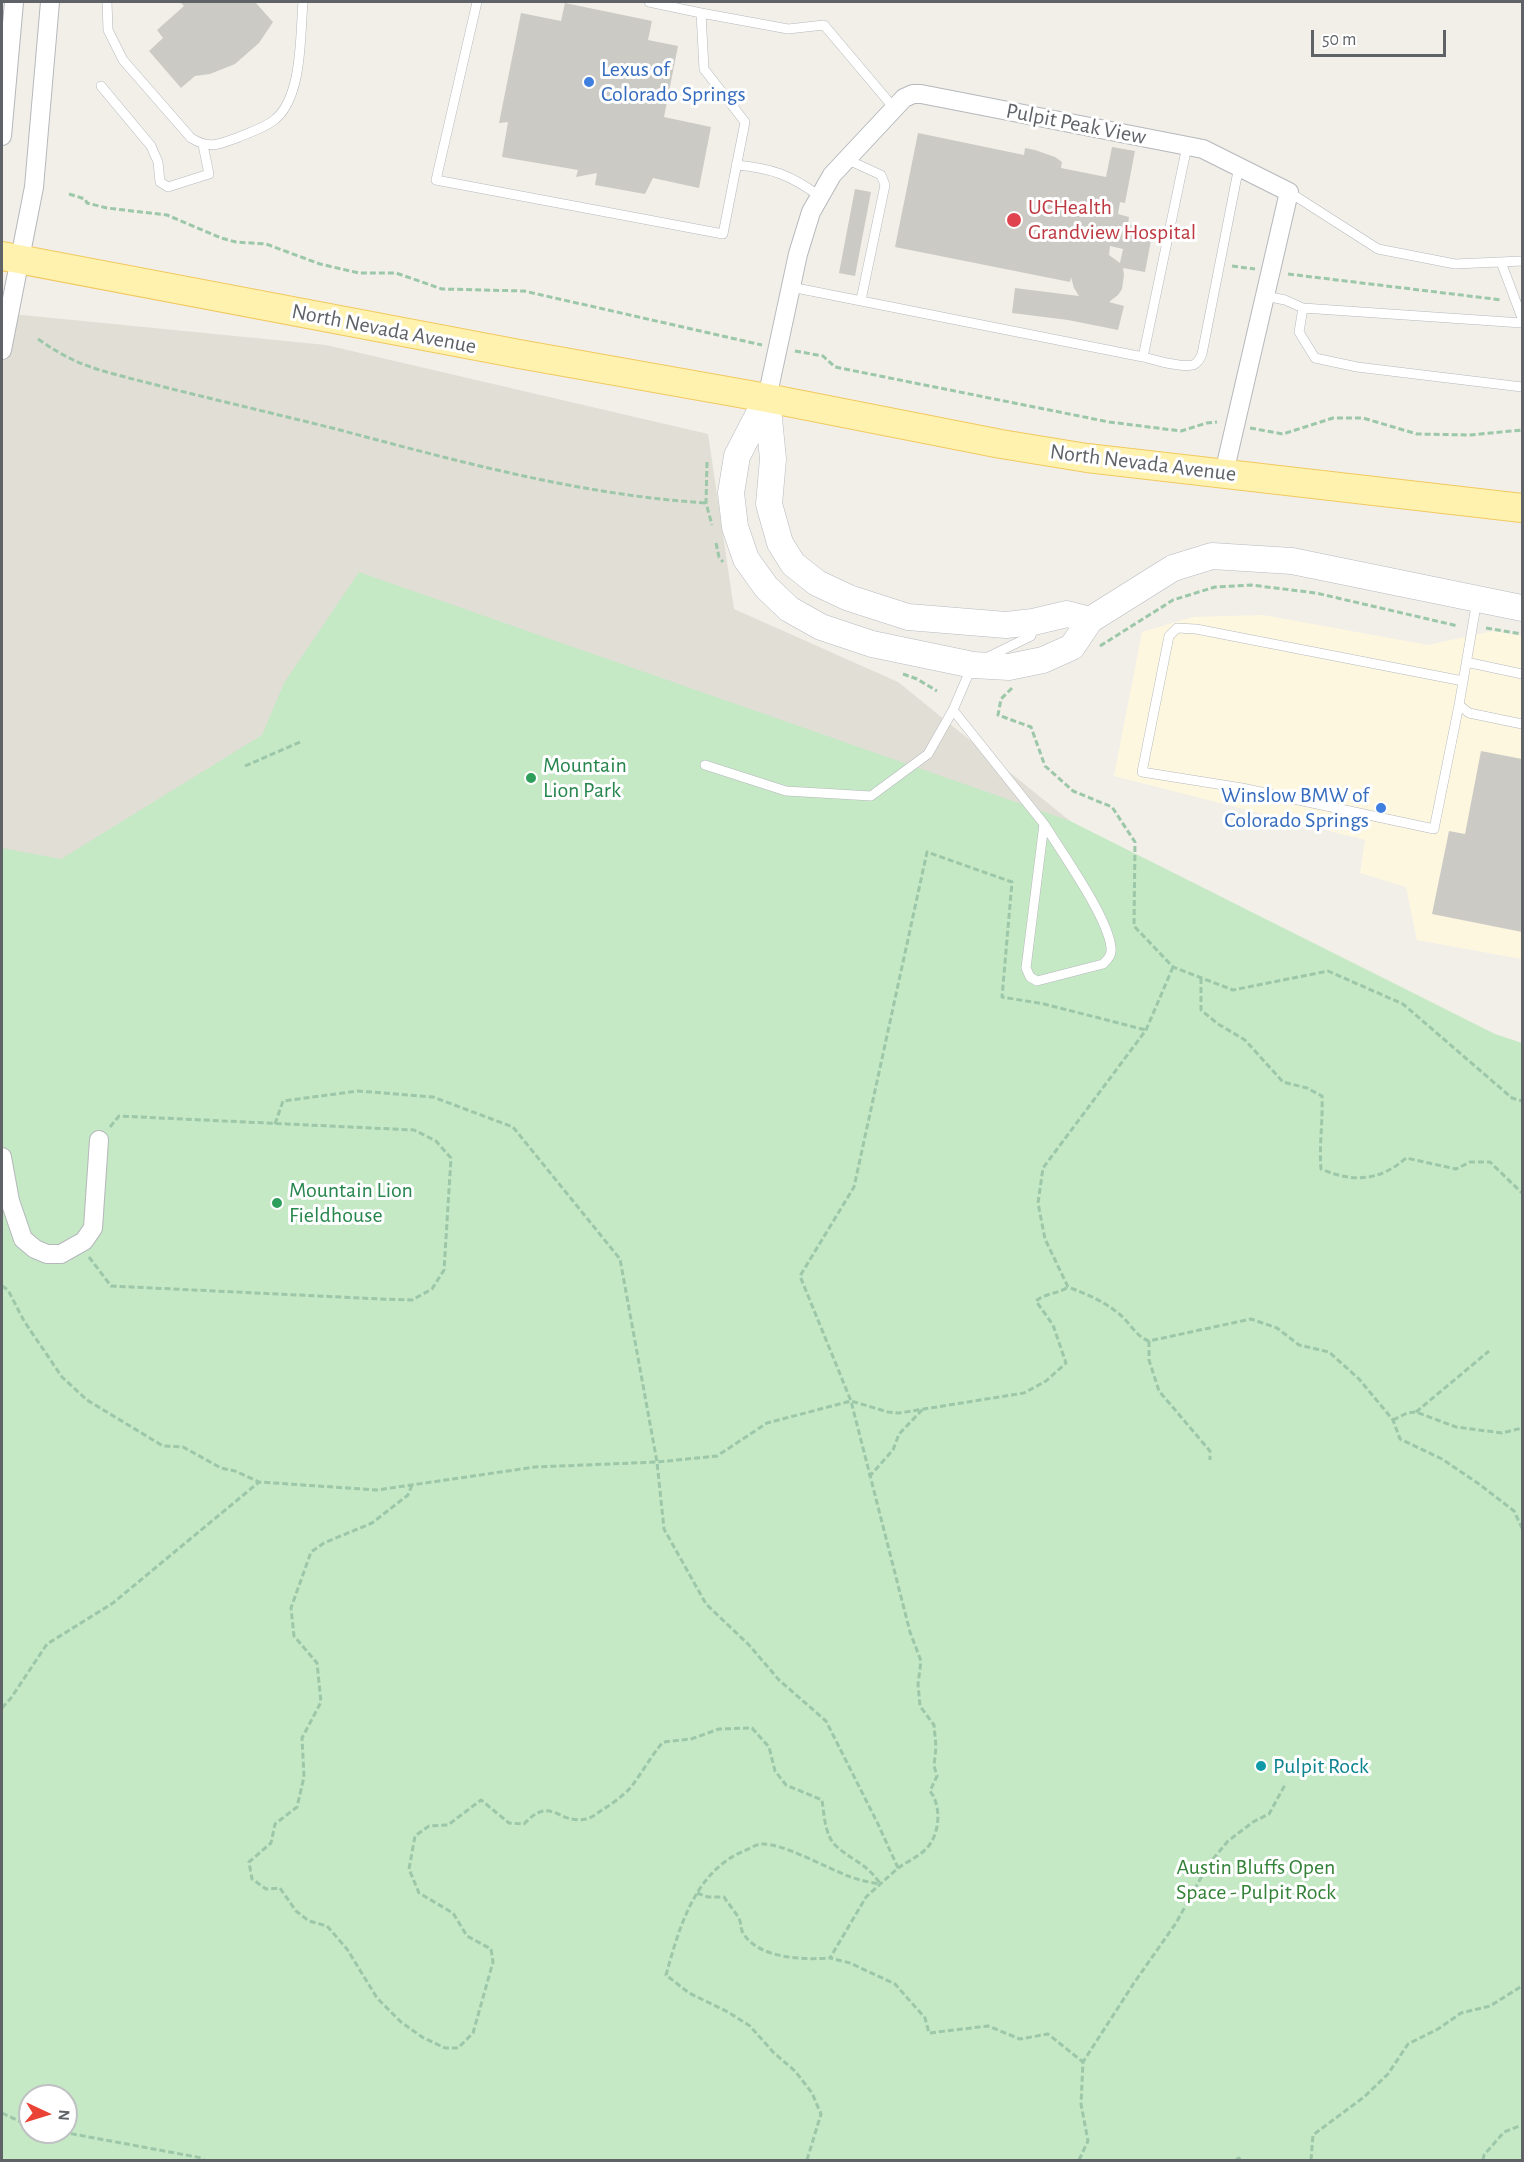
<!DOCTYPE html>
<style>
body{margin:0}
#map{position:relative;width:1524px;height:2162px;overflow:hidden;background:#f1efe8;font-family:"Alegreya Sans",sans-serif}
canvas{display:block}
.frame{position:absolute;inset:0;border:3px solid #5f6368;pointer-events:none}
.north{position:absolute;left:18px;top:2084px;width:60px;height:60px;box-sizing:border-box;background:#fff;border:2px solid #bfc1c3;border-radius:50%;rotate:94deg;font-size:16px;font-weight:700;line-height:24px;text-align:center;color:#5f6368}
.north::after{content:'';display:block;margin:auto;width:21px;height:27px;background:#ea4335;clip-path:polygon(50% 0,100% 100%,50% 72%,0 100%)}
.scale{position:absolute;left:1311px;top:30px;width:135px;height:27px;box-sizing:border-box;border:3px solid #5f6368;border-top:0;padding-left:8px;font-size:18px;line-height:21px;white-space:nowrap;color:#5f6368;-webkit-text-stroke:4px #fff;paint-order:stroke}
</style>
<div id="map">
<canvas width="1524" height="2162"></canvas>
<div class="frame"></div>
<div class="north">N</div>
<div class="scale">50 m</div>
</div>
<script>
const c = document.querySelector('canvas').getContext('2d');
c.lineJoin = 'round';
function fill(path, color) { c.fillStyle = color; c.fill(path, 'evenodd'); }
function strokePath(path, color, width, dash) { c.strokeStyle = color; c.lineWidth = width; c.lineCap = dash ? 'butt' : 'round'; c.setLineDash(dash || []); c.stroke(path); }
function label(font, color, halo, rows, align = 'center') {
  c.font = font + ' "Alegreya Sans",sans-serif'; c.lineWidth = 6; c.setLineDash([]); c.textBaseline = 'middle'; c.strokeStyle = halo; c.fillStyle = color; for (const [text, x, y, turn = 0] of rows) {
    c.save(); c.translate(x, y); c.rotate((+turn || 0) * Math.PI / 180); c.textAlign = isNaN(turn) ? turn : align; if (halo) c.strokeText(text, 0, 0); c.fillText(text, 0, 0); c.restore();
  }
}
const commercial = new Path2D(`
 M 1263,615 L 1428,645 L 1493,631 L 1522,636 L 1522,959 L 1417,940 L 1406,887 L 1360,873 L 1365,840 L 1114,776 L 1142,632 L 1193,617 Z`);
const education = new Path2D(`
 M 2,313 L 326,345 L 708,434 L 734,609 L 898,682 L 1070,821 L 1034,1286 L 968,2028 L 2,2160 ZM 30,2096 L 66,2096 L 66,2132 L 30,2132 Z`);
const green = new Path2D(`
 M 359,572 L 1070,821 L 1495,1034 L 1522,1043 L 1522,2160 L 2,2160 L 2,848 L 61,859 L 262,735 L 284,683 ZM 30,2096 L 66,2096 L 66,2132 L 30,2132 Z`);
const building = new Path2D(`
 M 180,2 L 255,2 L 273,22 L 259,43 L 235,64 L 210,74 L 195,76 L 181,88 L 149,51 L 163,38 L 157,30 L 184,6 Z
 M 565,3 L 652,21 L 648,40 L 678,46 L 664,117 L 711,127 L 699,188 L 653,178 L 645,194 L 595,185 L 597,173 L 576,177 L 578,170 L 502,157 L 508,122 L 499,123 L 521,13 L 561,21 Z
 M 918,133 L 1024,155 L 1025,148 L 1035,150 L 1055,157 L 1062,162 L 1061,168 L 1106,177 L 1112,147 L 1135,151 L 1125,203 L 1120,202 L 1118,214 L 1129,217 L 1128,224 L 1153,230 L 1145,272 L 1123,268 L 1124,275 L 1122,289 L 1118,295 L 1109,302 L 1124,306 L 1118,330 L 1068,320 L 1012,313 L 1015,288 L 1079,296 L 1074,288 L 1071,277 L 1070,282 L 895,247 ZM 1110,246 L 1123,249 L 1120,263 L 1109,255 Z
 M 855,189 L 871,192 L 855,276 L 839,273 Z
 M 1481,751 L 1522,759 L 1522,932 L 1432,914 L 1449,831 L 1465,834 Z`);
const path = new Path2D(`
 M 69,194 L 85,199 L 87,203 L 107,208 L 167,215 L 221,238 L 236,242 L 266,244 L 320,264 L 359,273 L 396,273 L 442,289 L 524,291 L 762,345
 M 1232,266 L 1255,269
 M 1288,274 L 1502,300
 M 38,339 C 62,356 81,365 110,373 C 185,393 260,410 336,429 C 457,461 580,495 706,503
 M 795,351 L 823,356 L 835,367 L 1109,422 L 1181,431 L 1207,423 L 1217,422
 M 1250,428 L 1283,434 L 1333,418 L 1363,418 L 1417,434 L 1470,435 L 1522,430
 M 707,462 L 706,503 L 712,525
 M 716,543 L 719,557 L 723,562
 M 1486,628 L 1522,634
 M 1100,646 L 1173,600 L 1215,587 L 1251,585 L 1316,593 L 1458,626
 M 903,674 L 917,679 L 937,691
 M 1012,688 L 1001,699 L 998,715 L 1031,727 L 1045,766 L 1073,791 L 1112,807 L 1135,842 L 1134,926 L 1173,967 L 1233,990 L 1328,971 L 1403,1004 L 1512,1098 L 1522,1101
 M 245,766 L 300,742
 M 1173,967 L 1146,1030 L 1043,1168 L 1038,1203 L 1045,1239 L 1068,1287 C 1087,1294 1103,1301 1118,1313 C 1129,1321 1136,1337 1149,1341 L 1251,1319 L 1277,1328 L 1299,1345 L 1329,1352 L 1359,1379 L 1393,1420 L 1400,1439 L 1442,1459 L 1479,1484 L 1514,1511 L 1522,1528
 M 1201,978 L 1201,1010 L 1218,1024 L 1245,1040 L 1283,1082 L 1307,1088 L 1322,1096 C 1323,1121 1319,1145 1321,1169 C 1353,1183 1380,1181 1406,1158 L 1456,1169 L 1470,1162 L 1490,1162 L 1522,1193
 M 275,1124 L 283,1101 L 358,1091 L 433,1097 L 513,1127 L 620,1259 L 657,1462 L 664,1529 L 706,1604 L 749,1645 L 779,1680 L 826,1721 L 878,1824 L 898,1868 L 866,1897 L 830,1958 L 850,1963 L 895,1984 L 925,2018 L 929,2033 L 988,2026 L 1020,2039 L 1048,2034 L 1083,2062
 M 89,1257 L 111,1286 L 381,1299 L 412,1300 L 432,1289 L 444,1270 L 451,1158 L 436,1141 L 414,1130 L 119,1116 L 110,1127
 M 2,1286 L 8,1290 L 24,1321 L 62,1377 L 87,1400 L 163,1446 L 183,1447 L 221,1468 L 235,1471 L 259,1482 L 377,1490 L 535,1467 L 657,1462 L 717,1456 L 767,1423 L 851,1401 L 888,1412 L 899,1413 L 1024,1393 L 1046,1381 L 1066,1363 L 1053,1325 L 1036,1301 C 1045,1293 1058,1294 1068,1287
 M 1149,1341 L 1149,1360 L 1159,1391 L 1210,1451 L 1210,1460
 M 1416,1412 L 1489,1351
 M 1393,1420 L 1407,1413 L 1416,1412 L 1456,1427 L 1502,1433 L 1522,1428
 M 869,1477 L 893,1450 L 899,1434 L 922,1410
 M 412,1485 L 408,1495 L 372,1523 L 324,1543 L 311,1552 L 291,1608 L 294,1636 L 317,1663 L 321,1702 L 302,1738 L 304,1777 L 297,1807 L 275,1824 L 271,1843 L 249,1862 L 252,1879 L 266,1889 L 280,1888 L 296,1911 L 309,1921 L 327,1926 L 347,1949 L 377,1998 L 401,2022 L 422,2037 L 445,2048 L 458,2048 L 473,2033 L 493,1962 L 491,1949 L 467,1936 L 453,1913 L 419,1893 L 409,1869 L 415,1836 L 429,1826 L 448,1825 L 481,1800 L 509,1823 L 524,1824 C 552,1794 557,1825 586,1819 C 592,1818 597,1813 602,1810 C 612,1804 623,1796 631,1787 C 642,1773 651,1756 663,1742 L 691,1739 L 719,1729 L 752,1728 L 769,1747 L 775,1771 L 786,1785 L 822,1800 C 824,1814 825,1835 835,1845 C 852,1861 867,1863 881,1885
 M 2,1708 L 11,1698 L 47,1644 L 113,1603 L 259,1482
 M 898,1868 C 907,1862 919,1856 926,1849 C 940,1835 942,1806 930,1791 L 937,1776 L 934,1766 L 936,1747 L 934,1725 L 920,1706 L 918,1684 L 921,1661 L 910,1632 L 851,1401 L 800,1276 L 854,1187 L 927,852 L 1012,882 L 1002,997 L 1044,1004 L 1146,1030
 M 697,1893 L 708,1897 L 724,1897 C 729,1905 737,1913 740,1921 C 741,1925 741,1928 742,1931 C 756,1959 804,1960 829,1958
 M 2,2113 L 30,2126
 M 62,2132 L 202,2158 L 204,2160
 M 807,2160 L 821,2114 L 812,2093 L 795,2071 L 773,2052 L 750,2026 L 728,2012 L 689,1993 L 666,1975 C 679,1928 695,1871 744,1851 C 749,1849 756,1844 762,1844 C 782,1843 827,1868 848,1876 C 858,1880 869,1882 879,1884
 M 1079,2160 L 1088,2141 L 1081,2104 L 1083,2062 L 1134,1983 L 1176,1923 L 1208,1865 L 1228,1841 L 1253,1822 L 1269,1814 L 1286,1783
 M 1236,2160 L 1239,2158 L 1240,2160
 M 1311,2160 L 1313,2135 L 1364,2097 L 1388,2074 L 1408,2044 L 1438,2029 L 1461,2013 L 1490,2006 L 1522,1986
 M 1483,2160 L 1484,2155 L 1504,2132 L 1522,2125`);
const lane = new Path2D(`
 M 107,2 L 108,30 L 123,60 L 191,138 C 211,150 219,144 239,137 C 251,132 263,128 273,121 C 303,99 300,35 303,2
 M 477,2 L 436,180 L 723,234 L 745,122 L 704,69 L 701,13 L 649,2
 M 701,13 L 788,29 L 824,25 L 894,108
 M 101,86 L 151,146 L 158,162 L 160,182 L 168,187 L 209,174 L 203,145
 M 846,159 L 881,175 L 885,185 L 861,300
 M 736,165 C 771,168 791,175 819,196
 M 1289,192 L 1378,249 L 1455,264 L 1522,261
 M 1501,262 L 1522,318
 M 791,287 L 1143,357 C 1155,360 1181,368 1193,365 C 1198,363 1200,359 1202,354 L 1239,166
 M 1265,296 L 1285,300 L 1303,308 L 1299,332 L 1315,358 L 1357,367 L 1522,387
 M 1303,308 L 1522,323
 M 1143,357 L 1187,146
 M 1477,600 L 1459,705 L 1469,713 L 1522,724
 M 984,659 L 1031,636 L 1033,625
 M 1466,662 L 1522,674
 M 1459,705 L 1434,829 L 1242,788 L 1142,772 L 1169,636 L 1177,628 L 1196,629 L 1463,681
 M 953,710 L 1044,824 L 1026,968 L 1030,977 L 1037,981 L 1103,964 C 1108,959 1112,955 1111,948 C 1109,919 1061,851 1044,824
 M 705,765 L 786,791 L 871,796 L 928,754 L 953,710 L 972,666`);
const street = new Path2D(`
 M 2,136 L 14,2
 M 2,350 L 34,187 L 50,2
 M 767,398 L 798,254 L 811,212 L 832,175 L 904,98 L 913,94 L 921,94 L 1203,149 L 1289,192 L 1224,473
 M 2,1157 L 10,1201 L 23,1239 L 35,1249 L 47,1254 L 61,1254 L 84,1241 L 93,1228 L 99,1140`);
const secondary = new Path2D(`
 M 767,398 L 737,456 L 731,493 L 735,527 L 746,559 L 766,587 L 789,609 L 821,627 L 872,644 L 973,665 L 1009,667 L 1043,660 L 1072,647 L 1090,620 L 1173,568 L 1212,556 L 1292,561 L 1522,608
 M 767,398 L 773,459 L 769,504 L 780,543 L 793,564 L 817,583 L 849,598 L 908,617 L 1006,625 L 1033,622 L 1067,614 L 1090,620`);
const primary = new Path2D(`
 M 2,256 L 519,354 L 767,398 L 1001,444 L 1087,458 L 1522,508`);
const markers = [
 [589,82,6,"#3f7fe0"],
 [1014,220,8,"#e0444e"],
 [531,778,6,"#2e9e5b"],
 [1381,808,6,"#3f7fe0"],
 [277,1203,6,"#2e9e5b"],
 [1261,1766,6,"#0f9aa8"]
];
const shopNames = [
 ["Lexus of",601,69],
 ["Colorado Springs",601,94],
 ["Winslow BMW of",1369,795,"right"],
 ["Colorado Springs",1369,820,"right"]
];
const streetNames = [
 ["Pulpit Peak View",1076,124,11],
 ["North Nevada Avenue",384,329,11],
 ["North Nevada Avenue",1143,463,7]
];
const healthNames = [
 ["UCHealth",1028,207],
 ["Grandview Hospital",1028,232]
];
const leisureNames = [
 ["Mountain",543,765],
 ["Lion Park",543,790],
 ["Mountain Lion",289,1190],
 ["Fieldhouse",289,1215]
];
const cultureNames = [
 ["Pulpit Rock",1273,1766]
];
const parkNames = [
 ["Austin Bluffs Open",1256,1867],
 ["Space - Pulpit Rock",1256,1892]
];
fill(commercial, '#fef7e0');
fill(education, '#e1ded6');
fill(green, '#c5e8c5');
fill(building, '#cccac5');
strokePath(lane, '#b5b8bc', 10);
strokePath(street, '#b5b8bc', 20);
strokePath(secondary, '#b6babf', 27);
strokePath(primary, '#f2c960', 30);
strokePath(path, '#9cc7a9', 3, [6, 3]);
strokePath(lane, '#fff', 9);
strokePath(street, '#fff', 18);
strokePath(secondary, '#fff', 26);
strokePath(primary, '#fff2af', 28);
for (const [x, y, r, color] of markers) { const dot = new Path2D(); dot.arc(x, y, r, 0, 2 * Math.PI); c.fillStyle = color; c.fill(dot); strokePath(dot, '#fff', 2); }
label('22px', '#366cbe', '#fff', shopNames, 'left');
label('22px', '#5f6368', '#fff', streetNames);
label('22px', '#be3a42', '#fff', healthNames, 'left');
label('22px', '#27864d', '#fff', leisureNames, 'left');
label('22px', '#0d838f', '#fff', cultureNames, 'left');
label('22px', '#348238', '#fff', parkNames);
</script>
